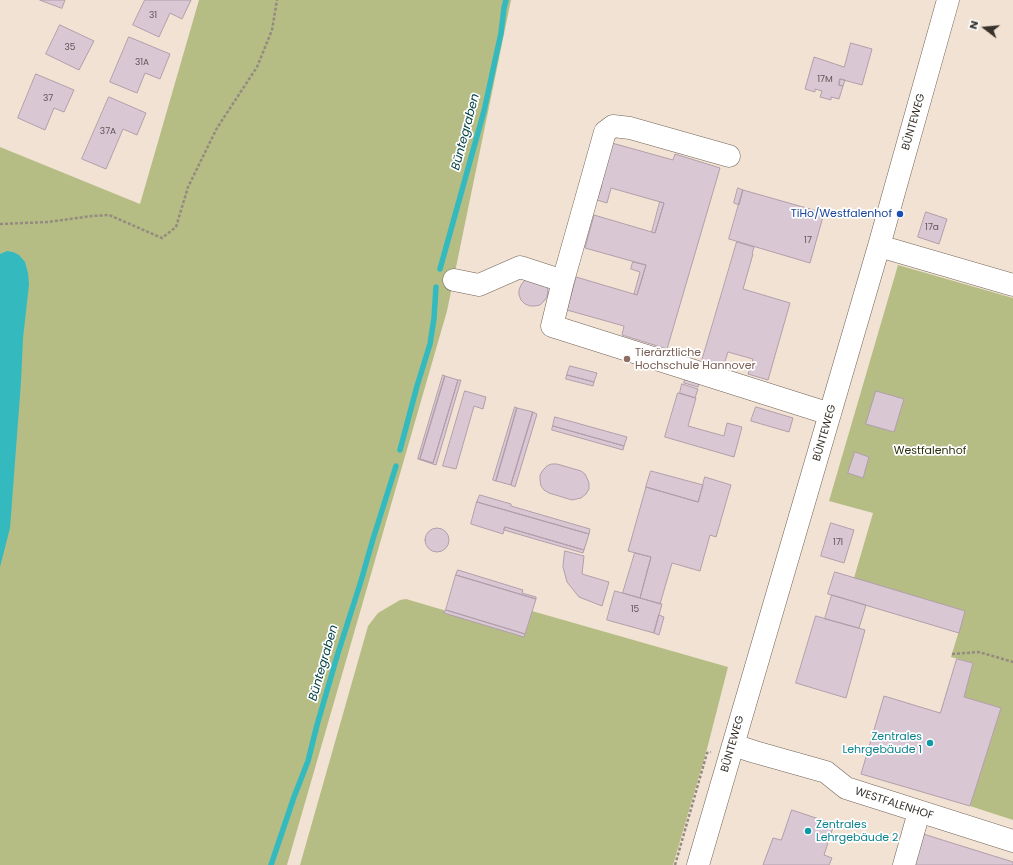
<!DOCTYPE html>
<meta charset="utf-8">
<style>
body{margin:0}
#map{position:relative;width:1013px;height:865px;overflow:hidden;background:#f2e2d3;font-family:Poppins,sans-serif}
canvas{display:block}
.north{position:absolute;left:965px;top:8px;width:40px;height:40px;-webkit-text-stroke:3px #fff;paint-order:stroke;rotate:286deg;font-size:11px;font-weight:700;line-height:16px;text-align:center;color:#38322c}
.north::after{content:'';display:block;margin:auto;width:14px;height:18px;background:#38322c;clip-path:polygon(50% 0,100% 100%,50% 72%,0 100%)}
</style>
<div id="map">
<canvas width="1013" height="865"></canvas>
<div class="north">N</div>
</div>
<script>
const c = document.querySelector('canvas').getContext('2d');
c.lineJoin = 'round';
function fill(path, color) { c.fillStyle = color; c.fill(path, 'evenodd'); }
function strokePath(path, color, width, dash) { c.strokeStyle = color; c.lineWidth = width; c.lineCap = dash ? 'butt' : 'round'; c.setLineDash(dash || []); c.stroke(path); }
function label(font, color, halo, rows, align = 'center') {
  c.font = font + ' Poppins,sans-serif'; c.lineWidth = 3.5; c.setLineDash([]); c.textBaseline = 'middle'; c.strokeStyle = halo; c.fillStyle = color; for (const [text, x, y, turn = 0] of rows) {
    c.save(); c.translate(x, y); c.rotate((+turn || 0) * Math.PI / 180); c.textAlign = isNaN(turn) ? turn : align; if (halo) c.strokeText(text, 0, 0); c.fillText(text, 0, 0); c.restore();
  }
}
const green = new Path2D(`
 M 199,0 L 511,0 L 447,311 L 287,865 L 0,865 L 0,147 L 140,204 Z
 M 898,265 L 1013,298 L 1013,820 L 970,806 L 1001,708 L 964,697 L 973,663 L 951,657 L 965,611 L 854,578 L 873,513 L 829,501 Z
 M 406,599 L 525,634 L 532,611 L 728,667 L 707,749 L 673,865 L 300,865 L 368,626 L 378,613 L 400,600 Z`);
const water = new Path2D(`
 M 7,251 L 13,252 L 19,255 L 25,262 L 28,273 L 29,285 L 23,338 L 21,382 L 10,528 L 0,567 L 0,254 Z`);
const stream = new Path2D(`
 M 440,269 L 484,111 L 501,33 L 504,8 L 506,0
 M 400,450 L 417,386 L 430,344 L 434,318 L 436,287
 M 271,865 L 294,797 L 308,761 L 317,725 L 338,653 L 361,581 L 373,539 L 396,466`);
const building = new Path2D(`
 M 40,0 L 65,0 L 62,8 Z
 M 145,0 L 191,0 L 182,19 L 170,13 L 159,37 L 133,25 Z
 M 60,25 L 94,41 L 79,70 L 46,54 Z
 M 129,37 L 170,54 L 160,79 L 145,73 L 137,93 L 110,82 Z
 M 851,43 L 872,49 L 862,85 L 840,79 L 839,85 L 843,86 L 839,99 L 831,97 L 831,100 L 820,97 L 822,91 L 815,89 L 815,92 L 805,89 L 814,57 L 844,67 Z
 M 36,74 L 74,90 L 64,112 L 54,108 L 45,130 L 18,118 Z
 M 840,79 L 845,80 L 843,86 L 839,85 Z
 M 109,97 L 146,113 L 137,135 L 123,129 L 106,169 L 82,159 Z
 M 612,143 L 673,160 L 675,154 L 720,168 L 667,349 L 622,335 L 624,326 L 567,310 L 576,277 L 637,295 L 646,265 L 585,248 L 594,215 L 655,233 L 664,203 L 611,188 L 607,203 L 597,200 L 602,185 L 599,184 Z
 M 738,188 L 743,190 L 739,205 L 734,203 Z
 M 743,190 L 824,213 L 810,263 L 729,239 Z
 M 660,202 L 664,203 L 655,233 L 652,232 Z
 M 926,212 L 947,219 L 939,244 L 918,237 Z
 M 737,242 L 754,247 L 752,254 L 753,254 L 743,289 L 790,303 L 768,380 L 748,374 L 753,359 L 728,352 L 723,367 L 702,361 Z
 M 633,262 L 646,265 L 637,295 L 634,294 L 640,272 L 631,269 Z
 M 529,278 L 547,286 L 548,291 L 547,297 L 544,301 L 540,305 L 535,306 L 530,306 L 525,304 L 521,300 L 519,295 L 519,290 L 521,285 L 524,281 Z
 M 570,366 L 597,373 L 594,382 L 567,375 Z
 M 443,375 L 445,376 L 420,459 L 433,463 L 458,380 L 461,380 L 436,465 L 418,459 Z
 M 567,375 L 594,382 L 593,386 L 566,379 Z
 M 687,375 L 700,380 L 698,387 L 684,383 Z
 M 445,376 L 458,380 L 433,463 L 420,459 Z
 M 682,384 L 698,389 L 695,398 L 680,393 Z
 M 465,391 L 486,397 L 483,409 L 474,406 L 456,469 L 443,466 Z
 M 876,391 L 904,399 L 894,432 L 866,424 Z
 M 678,393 L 696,398 L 688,426 L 724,436 L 727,423 L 742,427 L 734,457 L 665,437 Z
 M 515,407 L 517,408 L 496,481 L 493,480 Z
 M 756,407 L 793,418 L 789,432 L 751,421 Z
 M 517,408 L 533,412 L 511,485 L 496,481 Z
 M 533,412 L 537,414 L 515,487 L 511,485 Z
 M 555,417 L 627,437 L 624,446 L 553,426 Z
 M 553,426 L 624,446 L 623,450 L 552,430 Z
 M 855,452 L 869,457 L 863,478 L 848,473 Z
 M 552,464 L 557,464 L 581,471 L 585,474 L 587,478 L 589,483 L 589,489 L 586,494 L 581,498 L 572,500 L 549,493 L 544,490 L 541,486 L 540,480 L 540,475 L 543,470 L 547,466 Z
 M 651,471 L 703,485 L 698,502 L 646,487 Z
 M 705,477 L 731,485 L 716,537 L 710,535 L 700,571 L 672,563 L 660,604 L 640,598 L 651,557 L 628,551 L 646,487 L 698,502 Z
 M 480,495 L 511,504 L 511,506 L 590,529 L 589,534 L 477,502 Z
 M 477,502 L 589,534 L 584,550 L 505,527 L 503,534 L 471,524 Z
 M 831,523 L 854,530 L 844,563 L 821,556 Z
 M 505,527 L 584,550 L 583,553 L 504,530 Z
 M425 540a12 12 0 1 1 24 0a12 12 0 1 1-24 0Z
 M 565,551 L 584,556 L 582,574 L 609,582 L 602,606 L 579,597 L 567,582 L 563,567 Z
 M 635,553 L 651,557 L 640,598 L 623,593 Z
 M 458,570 L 523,590 L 522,593 L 536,597 L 536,599 L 456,575 Z
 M 835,572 L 965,611 L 959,633 L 828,594 Z
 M 456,575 L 536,599 L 525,634 L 446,610 Z
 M 615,591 L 662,604 L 654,633 L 607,620 Z
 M 832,595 L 866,605 L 859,628 L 825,619 Z
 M 446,610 L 525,634 L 524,637 L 444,613 Z
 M 659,615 L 664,617 L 659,635 L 654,633 Z
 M 816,616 L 865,630 L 846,698 L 796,683 Z
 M 957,659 L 973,663 L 964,697 L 1001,708 L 970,806 L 861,774 L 884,696 L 940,713 Z
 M 792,810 L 834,824 L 824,855 L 832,858 L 829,865 L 763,865 L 773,838 L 781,840 Z
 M 920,833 L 1013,862 L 1013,865 L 910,865 Z`);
const path = new Path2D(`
 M 0,224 L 48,222 L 92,216 L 109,215 L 162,238 L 176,227 L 188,187 L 217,128 L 257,67 L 272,30 L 277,0
 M 952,654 L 979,652 L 1013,662
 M 675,865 L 707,753 L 711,752`);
const minor = new Path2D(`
 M 879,246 L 1013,285
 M 454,280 L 479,285 L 520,267 L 563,281 L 552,326 L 830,414
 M 563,281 L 605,132 L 613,126 L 630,128 L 729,156
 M 733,745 L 755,752 L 826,772 L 846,788 L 1013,841
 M 698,865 L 879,246 L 948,0
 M 904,865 L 919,812`);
const markers = [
 [900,214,4,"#1a4fb4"],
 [627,359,4,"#8d6e63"],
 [930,743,4,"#0f9aa8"],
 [808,831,4,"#0f9aa8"]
];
const numberNames = [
 ["31",153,16],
 ["35",70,48],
 ["31A",142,63],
 ["17M",825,80],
 ["37",48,99],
 ["37A",108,132],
 ["17a",932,228],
 ["17",808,241],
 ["17l",838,543],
 ["15",635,610]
];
const streetNames = [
 ["BÜNTEWEG",914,122,-74],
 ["BÜNTEWEG",825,433,-74],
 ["BÜNTEWEG",733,744,-74],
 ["WESTFALENHOF",894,804,18]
];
const transitNames = [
 ["TiHo/Westfalenhof",892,214]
];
const educationNames = [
 ["Tierärztliche",635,353],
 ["Hochschule Hannover",635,366]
];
const parkNames = [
 ["Westfalenhof",930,451]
];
const cultureNames = [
 ["Zentrales",922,737],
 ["Lehrgebäude 1",922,750],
 ["Zentrales",816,825,"left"],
 ["Lehrgebäude 2",816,838,"left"]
];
const waterNames = [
 ["Büntegraben",466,132,-75],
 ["Büntegraben",324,663,-74]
];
fill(green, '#b5bd85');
fill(water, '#34babe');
strokePath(stream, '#34babe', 5.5);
fill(building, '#d9c7d3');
strokePath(building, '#b09eaa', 1);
strokePath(minor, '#716356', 23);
strokePath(path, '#958a80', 2.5, [3, 2]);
strokePath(minor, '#fff', 22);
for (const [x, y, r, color] of markers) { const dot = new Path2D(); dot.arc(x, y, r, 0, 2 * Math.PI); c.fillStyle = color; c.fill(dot); strokePath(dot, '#fff', 1.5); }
label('9px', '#605756', null, numberNames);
label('11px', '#38322c', '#fff', streetNames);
label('11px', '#164399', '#fff', transitNames, 'right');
label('11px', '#785e54', '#fff', educationNames, 'left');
label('11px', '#2b2f09', '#fff', parkNames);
label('11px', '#0d838f', '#fff', cultureNames, 'right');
label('italic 12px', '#054244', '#fff', waterNames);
</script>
